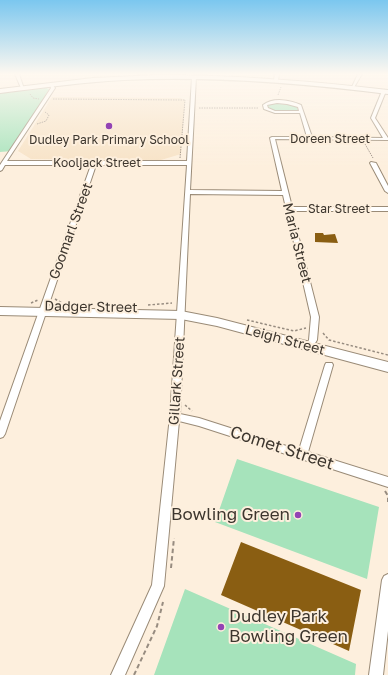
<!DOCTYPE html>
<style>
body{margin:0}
canvas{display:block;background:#fdefdd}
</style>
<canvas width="388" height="675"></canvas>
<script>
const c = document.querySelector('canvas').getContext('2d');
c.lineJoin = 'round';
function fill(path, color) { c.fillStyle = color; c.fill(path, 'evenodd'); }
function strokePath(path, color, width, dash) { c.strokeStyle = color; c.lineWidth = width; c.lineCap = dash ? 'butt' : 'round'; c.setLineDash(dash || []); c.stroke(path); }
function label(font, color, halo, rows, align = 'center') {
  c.font = font + ' "Golos Text",sans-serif'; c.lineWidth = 4; c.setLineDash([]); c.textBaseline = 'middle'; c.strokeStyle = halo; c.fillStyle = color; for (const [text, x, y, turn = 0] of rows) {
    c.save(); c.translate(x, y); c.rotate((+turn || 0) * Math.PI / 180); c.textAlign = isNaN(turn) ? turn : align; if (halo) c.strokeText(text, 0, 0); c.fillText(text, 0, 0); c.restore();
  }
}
const built = new Path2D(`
 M 52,97 L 180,98 L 185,100 L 181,154 L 161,160 L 31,159 L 18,151 Z`);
const green = new Path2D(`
 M 44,87 L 49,89 L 12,151 L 0,152 L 0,92 Z
 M 272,103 L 296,106 L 298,110 L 273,110 L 267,106 Z
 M 237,459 L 379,507 L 367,579 L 215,522 Z
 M 185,589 L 356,664 L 355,675 L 154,675 Z`);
const building = new Path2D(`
 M 315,233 L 323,233 L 324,235 L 335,234 L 338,243 L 315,242 Z
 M 241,542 L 361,590 L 349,651 L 221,595 Z`);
const pathFar2 = new Path2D(`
 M 30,94 L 33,98 L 39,99
 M 278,95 L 281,87
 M 53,99 L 185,100
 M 199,108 L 259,108
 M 37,124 L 46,121 L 49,115 L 45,112
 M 365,144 L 373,158
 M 180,158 L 185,100`);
const pathFar1 = new Path2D(`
 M 55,299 L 62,303
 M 31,303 L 38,300
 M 148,305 L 172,303
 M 247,320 L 294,331 L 306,328
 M 323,333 L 329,340 L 388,355
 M 185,405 L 192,411`);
const path = new Path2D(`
 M 385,491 L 388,496 L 388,502
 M 171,568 L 174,538
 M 134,675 L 157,626 L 163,602`);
const street = new Path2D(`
 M 15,74 L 19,74 L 24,89 L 21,88 Z
 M 275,74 L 279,74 L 278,80 L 276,81 L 274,80 Z
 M 358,74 L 362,74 L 353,89 L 351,89 Z
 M 194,76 L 196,77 L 190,190 L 282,191 L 270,138 L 272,137 L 307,137 L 300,113 L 275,113 L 264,109 L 263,105 C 273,97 290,100 301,105 L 312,137 L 383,138 L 371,118 L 382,91 L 384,90 L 386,91 L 375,118 L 388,138 L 388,140 L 275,139 L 292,207 L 388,207 L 388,211 L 292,211 L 319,317 L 317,340 L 312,348 L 309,349 L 305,346 L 309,340 L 311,317 L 283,195 L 190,194 L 180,414 L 199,418 L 299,450 L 325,365 L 326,363 L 332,363 L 333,365 L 308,452 L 388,477 L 388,487 L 199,426 L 179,421 L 164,586 L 125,675 L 111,675 L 152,585 L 170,416 L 187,165 L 96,165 L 5,434 L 3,437 L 0,438 L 0,421 L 91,165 L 5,165 L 2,170 L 0,171 L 0,165 L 51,88 L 50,85 L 52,84 L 55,88 L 7,161 L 187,161 L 192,77 ZM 277,103 L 287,104 L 298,107 L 299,111 L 275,111 L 268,108 L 267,105 Z
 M 371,162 L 376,163 L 388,186 L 388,193 L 385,191 L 370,163 Z
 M 388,574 L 388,631 L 383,675 L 369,675 L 382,580 L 384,576 Z`);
const secondary = new Path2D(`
 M 157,75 C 235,75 311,81 388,90 L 388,94 C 300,83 212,76 124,80 C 82,82 41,88 0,93 L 0,89 L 93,78 Z
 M 0,307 L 181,311 L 217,318 L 388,362 L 388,372 L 217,326 L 181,319 L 0,315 Z`);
const markers = [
 [109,126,4,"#9343b4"],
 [298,515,4,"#9343b4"],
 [221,627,4,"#9343b4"]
];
const farStreetnames = [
 ["Doreen Street",330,139],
 ["Kooljack Street",97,163],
 ["Star Street",339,209]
];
const farPoinames = [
 ["Dudley Park Primary School",109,140]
];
const streetNames = [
 ["Goomarl Street",71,231,-70],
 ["Maria Street",297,243,76],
 ["Dadger Street",91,307,1],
 ["Leigh Street",285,340,15],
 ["Gillark Street",177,381,-86]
];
const nearStreetnames = [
 ["Comet Street",282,448,18]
];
const nearPoinames = [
 ["Bowling Green",290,515],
 ["Dudley Park",229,617,"left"],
 ["Bowling Green",229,637,"left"]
];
fill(built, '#f7e2c5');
fill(green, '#a6e3bb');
fill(building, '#8a5e12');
strokePath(street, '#9a8b77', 2);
strokePath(secondary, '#9a8b77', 2);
strokePath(pathFar2, '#978c80', 1, [1.5, 1]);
strokePath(pathFar1, '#978c80', 1.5, [2.5, 2]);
strokePath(path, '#978c80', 2, [4.5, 3]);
fill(street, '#fff');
fill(secondary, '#fff');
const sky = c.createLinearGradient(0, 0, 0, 168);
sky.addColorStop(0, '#7bc7ef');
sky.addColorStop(0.44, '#fef8f0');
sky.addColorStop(1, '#fef8f000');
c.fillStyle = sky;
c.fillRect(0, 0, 388, 168);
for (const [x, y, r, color] of markers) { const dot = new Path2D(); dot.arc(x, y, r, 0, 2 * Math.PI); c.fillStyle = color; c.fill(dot); strokePath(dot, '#fdefdd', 1.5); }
label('12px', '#3d362e', '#fdefdd', farStreetnames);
label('12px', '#3d362e', '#fdefdd', farPoinames);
label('14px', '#3d362e', '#fdefdd', streetNames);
label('17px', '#3d362e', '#fdefdd', nearStreetnames);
label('17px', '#3d362e', '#fdefdd', nearPoinames, 'right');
</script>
